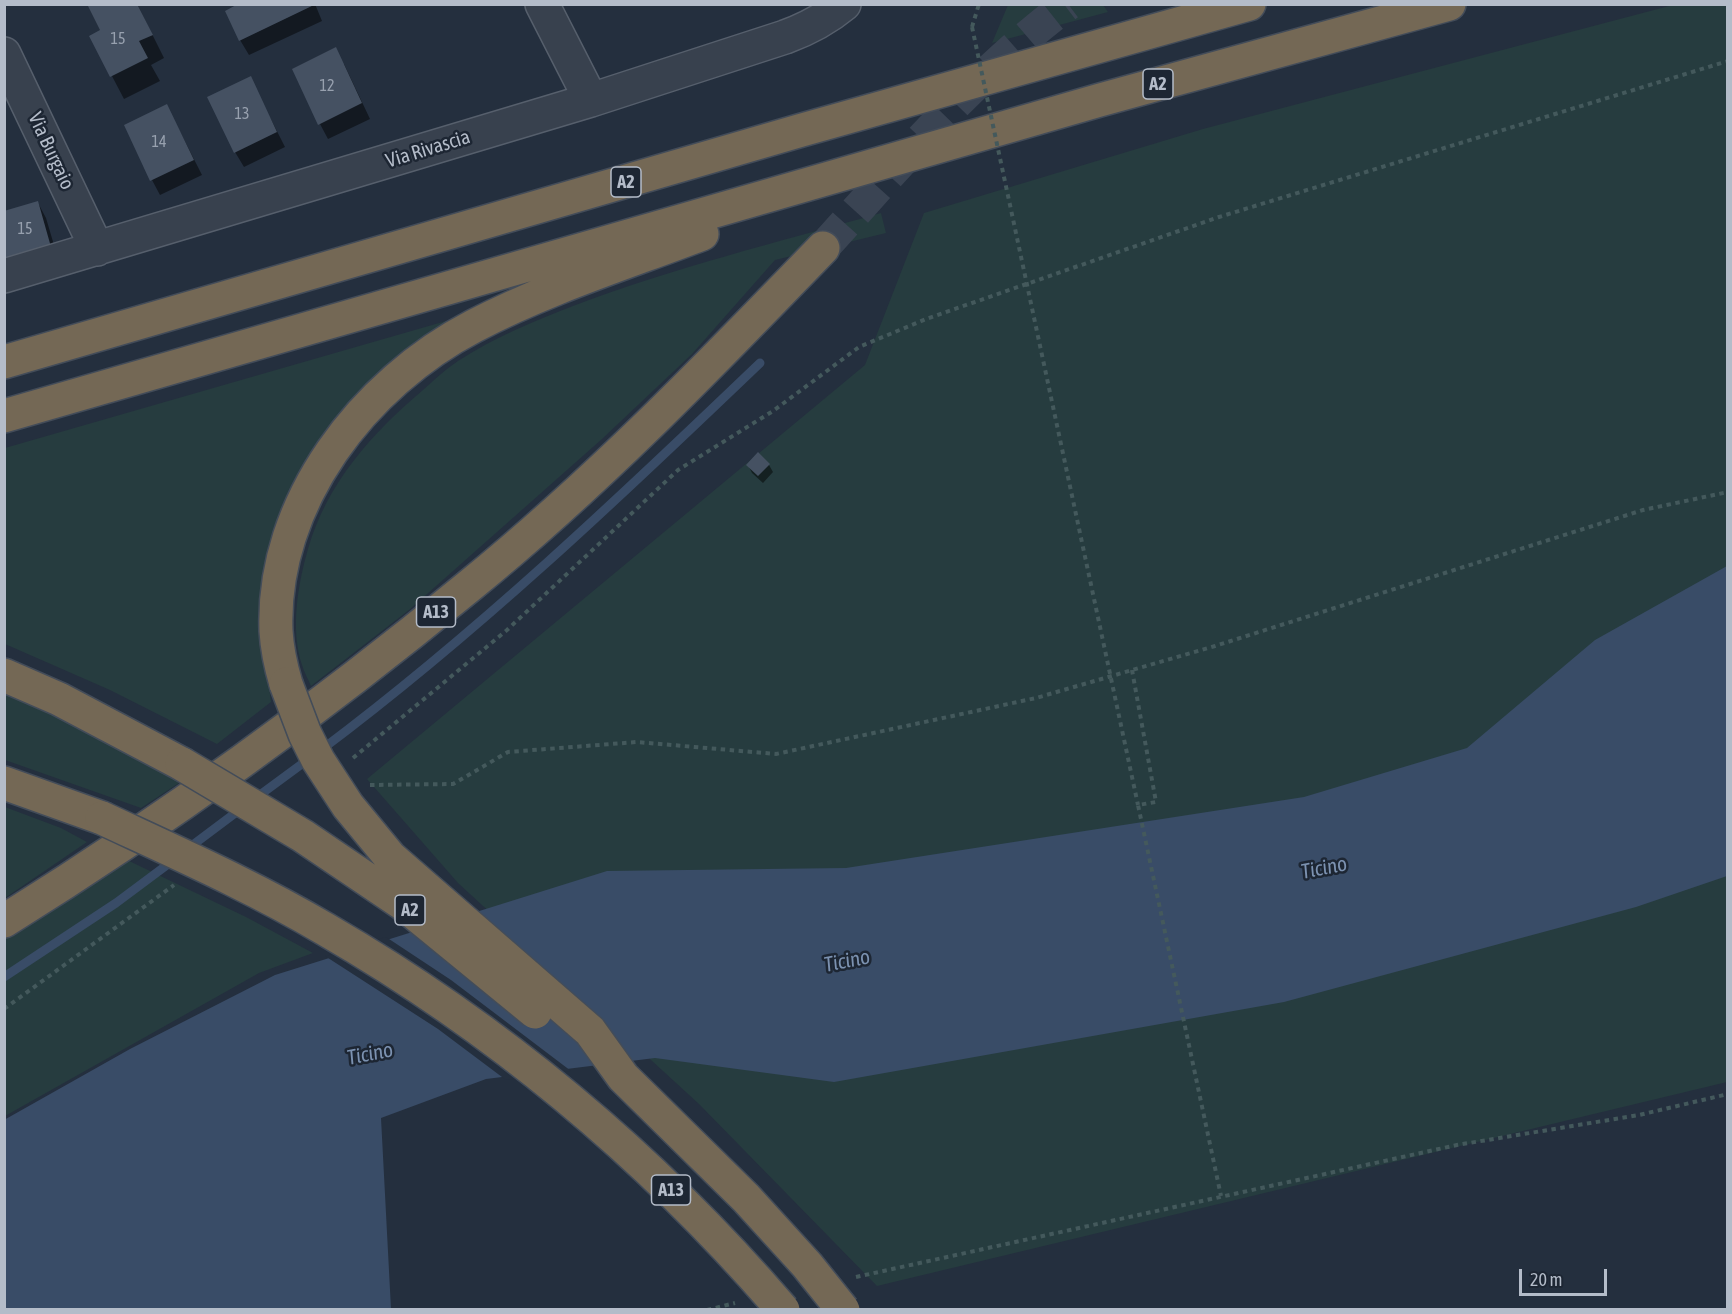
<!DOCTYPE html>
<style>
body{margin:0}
#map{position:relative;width:1732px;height:1314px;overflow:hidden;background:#242f3e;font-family:"Asap Condensed",sans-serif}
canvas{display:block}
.frame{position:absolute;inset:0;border:6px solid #b4bcc9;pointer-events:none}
.scale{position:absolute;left:1519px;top:1269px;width:88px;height:27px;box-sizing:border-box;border:3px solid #b4bcc9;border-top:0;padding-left:8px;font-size:18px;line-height:21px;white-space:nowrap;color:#b4bcc9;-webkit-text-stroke:4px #1d2633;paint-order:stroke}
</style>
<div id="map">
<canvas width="1732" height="1314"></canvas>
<div class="frame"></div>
<div class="scale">20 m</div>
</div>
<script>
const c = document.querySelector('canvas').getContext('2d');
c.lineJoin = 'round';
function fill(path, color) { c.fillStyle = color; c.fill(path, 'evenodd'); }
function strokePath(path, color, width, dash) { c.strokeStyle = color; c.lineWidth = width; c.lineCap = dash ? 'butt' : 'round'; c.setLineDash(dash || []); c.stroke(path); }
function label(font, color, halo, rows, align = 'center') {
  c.font = font + ' "Asap Condensed",sans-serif'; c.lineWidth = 5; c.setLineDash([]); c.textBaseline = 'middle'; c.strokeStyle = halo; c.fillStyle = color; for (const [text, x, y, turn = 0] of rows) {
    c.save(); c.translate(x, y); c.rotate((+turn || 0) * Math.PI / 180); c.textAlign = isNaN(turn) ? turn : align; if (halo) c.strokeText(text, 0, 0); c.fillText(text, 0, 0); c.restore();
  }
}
const green = new Path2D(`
 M 1008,5 L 1103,5 L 1108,12 L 992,43 Z
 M 1673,5 L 1727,5 L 1727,1082 L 877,1286 L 699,1104 L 458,883 L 367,779 L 865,365 L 924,213 L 1203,129 Z
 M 881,213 L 886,233 L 775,260 L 692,354 L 602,439 L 409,610 L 311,686 C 308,679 304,672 302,665 C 290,629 298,584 308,549 C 327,483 372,433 423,390 C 434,380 446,369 458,361 C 493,338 534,321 573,306 C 673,268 778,242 881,213 Z
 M 460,317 L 326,440 L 265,656 L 271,702 L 217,744 L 110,690 L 5,644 L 5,448 Z
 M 4,687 L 157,767 L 179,783 L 141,808 L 5,760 Z
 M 5,807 L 61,828 L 87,842 L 5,898 Z
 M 125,859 L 246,917 L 313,953 L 259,973 L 5,1116 L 5,937 Z`);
const water = new Path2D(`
 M 1727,566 L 1727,876 L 1636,907 L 1284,1002 L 834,1082 L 655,1058 L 486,1079 L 381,1118 L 391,1309 L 5,1309 L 4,1120 L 130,1049 L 275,975 L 607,871 L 846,868 L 1304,797 L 1467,748 L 1595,640 Z`);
const pier = new Path2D(`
 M 386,937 L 451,980 L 571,1071 L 506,1080 L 438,1029 L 325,956 Z`);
const shadow = new Path2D(`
 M 89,4 L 137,4 L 164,58 L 151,65 L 160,81 L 124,99 L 91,36 L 102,31 Z
 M 315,4 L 322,21 L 249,55 L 240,40 Z
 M 344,64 L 370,119 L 328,139 L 320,124 Z
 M 250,78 L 285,147 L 244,167 L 235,152 Z
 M 167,106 L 202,175 L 160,195 L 152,180 Z
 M 38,203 L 46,218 L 59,262 L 4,268 Z
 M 748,465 L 769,465 L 773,472 L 763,483 L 752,473 Z`);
const stream = new Path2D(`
 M 321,750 C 477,633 619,498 760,363
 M 253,800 L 310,758
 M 186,850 L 242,808
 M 4,977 L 116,903 L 175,859`);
const building = new Path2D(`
 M 87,4 L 137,4 L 153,35 L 139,41 L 148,58 L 110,77 L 89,36 L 100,30 Z
 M 238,4 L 316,4 L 239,41 L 225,11 Z
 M 336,47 L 362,103 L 318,125 L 292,69 Z
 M 251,76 L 277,132 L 234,153 L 207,97 Z
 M 167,104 L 194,160 L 150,181 L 124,125 Z
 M 38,201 L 51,247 L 4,260 L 4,211 Z
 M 758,452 L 770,464 L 758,476 L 746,465 Z`);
const highwayTunnel = new Path2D(`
 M 823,248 C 900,163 975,74 1068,4`);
const path = new Path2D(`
 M 972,27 L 979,4
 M 1132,670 L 1156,802 L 1138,805 L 1221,1196
 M 353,758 L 507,630 L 678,470 L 773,411 L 859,347 L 926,319 L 1219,217 L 1728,61
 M 370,785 L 453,784 L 508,752 L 637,742 L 776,754 L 1036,698 L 1215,646 L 1643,510 L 1728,492
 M 4,1009 L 174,885
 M 856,1277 L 1457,1145 L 1639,1115 L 1728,1094
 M 707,1310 L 735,1303`);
const street = new Path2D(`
 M 542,4 L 591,100
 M 4,54 L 97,249
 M 4,276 L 591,100 L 785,37 C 807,29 826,19 844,4`);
const highway = new Path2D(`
 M 4,362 L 802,130 L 1249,4
 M 4,416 L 1100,100 L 1449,4
 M 4,675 L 59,699 L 182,764
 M 286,684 C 281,667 277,649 276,631 C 271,502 364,383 474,326 C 547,288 626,263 702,234
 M 4,783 L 102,818
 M 4,921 C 166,820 321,708 468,587 C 595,484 709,366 823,248`);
const pathBridge = new Path2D(`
 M 972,27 L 1138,805`);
const highwayBridge = new Path2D(`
 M 286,684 L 305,734 L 318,760 L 348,806 L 390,857 L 590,1031 L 623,1077 L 746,1198 L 807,1265 L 843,1310
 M 182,764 L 303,836 L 402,903 L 535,1012
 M 102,818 C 177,853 254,887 325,929 C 498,1029 653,1159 783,1310`);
const numberNames = [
 ["15",118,39],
 ["12",327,86],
 ["13",242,114],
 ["14",159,142],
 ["15",25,229]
];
const shields = [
 [1158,84,30],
 [626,182,30],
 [436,612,39],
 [410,910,30],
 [671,1190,39]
];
const shieldNames = [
 ["A2",1158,84],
 ["A2",626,182],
 ["A13",436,612],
 ["A2",410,910],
 ["A13",671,1190]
];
const streetNames = [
 ["Via Rivascia",428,149,-17],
 ["Via Burgaio",51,151,65]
];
const waterNames = [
 ["Ticino",1324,868,-11],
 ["Ticino",847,961,-11],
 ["Ticino",370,1054,-11]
];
fill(green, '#263c3f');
fill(water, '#394c67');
fill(pier, '#242f3e');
fill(shadow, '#0007');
strokePath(stream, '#394c67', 9);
fill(building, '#455162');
strokePath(highwayTunnel, '#3a4453', 33, [33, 16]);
strokePath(street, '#565f6c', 36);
strokePath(highway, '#434c59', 36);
strokePath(path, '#44595c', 4, [4.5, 4.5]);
strokePath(street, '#38414e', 33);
strokePath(highway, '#746855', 33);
strokePath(highwayBridge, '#434c59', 36, []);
strokePath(pathBridge, '#44595c', 4, [4.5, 4.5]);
strokePath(highwayBridge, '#746855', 33);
label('16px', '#98a1af', null, numberNames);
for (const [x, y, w] of shields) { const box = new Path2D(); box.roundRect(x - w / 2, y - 15, w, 30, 4.5); c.fillStyle = '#1d2633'; c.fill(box); strokePath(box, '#b4bcc9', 1.5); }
label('bold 18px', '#b4bcc9', null, shieldNames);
label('20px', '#b4bcc9', '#1d2633', streetNames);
label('italic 21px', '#7c92b1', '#1d2633', waterNames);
</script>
